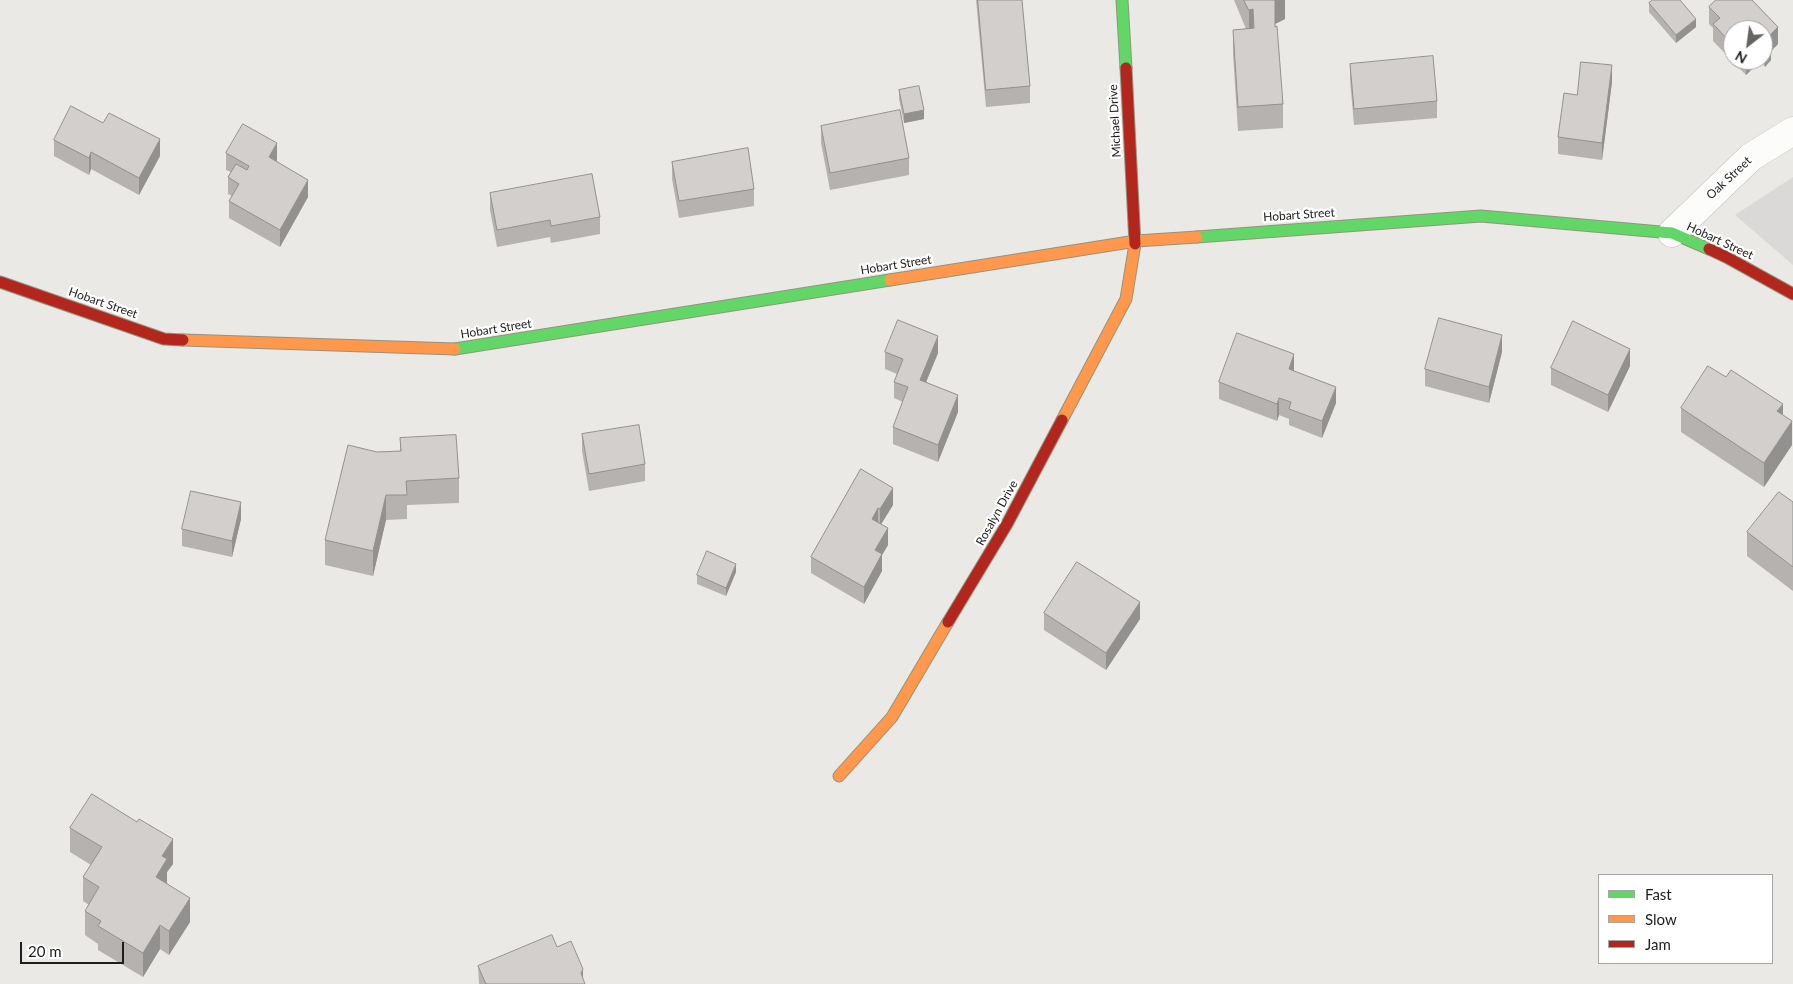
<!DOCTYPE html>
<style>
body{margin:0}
#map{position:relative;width:1793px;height:984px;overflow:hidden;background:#ebe9e6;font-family:Lato,sans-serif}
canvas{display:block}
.legend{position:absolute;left:1598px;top:874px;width:175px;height:90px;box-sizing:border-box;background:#fff;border:1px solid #a5a5a5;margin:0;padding:6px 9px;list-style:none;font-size:15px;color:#1d1d1d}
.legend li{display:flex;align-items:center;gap:10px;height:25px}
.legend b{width:25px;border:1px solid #a5a5a5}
.north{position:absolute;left:1723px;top:20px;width:50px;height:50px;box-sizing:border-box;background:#fff;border:1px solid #a5a5a5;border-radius:50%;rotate:210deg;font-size:14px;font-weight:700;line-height:20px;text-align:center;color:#1d1d1d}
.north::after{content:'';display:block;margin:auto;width:18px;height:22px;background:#656463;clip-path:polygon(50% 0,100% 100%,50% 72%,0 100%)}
.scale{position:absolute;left:20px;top:942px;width:104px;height:22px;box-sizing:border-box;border:2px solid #1d1d1d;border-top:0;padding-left:6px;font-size:15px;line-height:18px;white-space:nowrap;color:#1d1d1d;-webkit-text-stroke:4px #fff;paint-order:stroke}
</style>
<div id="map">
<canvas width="1793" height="984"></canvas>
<ul class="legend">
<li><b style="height:6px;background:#63d668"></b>Fast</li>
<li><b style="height:6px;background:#ff974d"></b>Slow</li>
<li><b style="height:6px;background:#b3261e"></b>Jam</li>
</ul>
<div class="north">N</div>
<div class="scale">20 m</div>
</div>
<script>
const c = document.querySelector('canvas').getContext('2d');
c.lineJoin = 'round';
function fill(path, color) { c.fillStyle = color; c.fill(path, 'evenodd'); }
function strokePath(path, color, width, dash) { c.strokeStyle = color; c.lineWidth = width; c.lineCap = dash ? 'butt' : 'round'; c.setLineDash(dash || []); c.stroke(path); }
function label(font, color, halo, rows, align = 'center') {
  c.font = font + ' Lato,sans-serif'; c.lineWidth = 4.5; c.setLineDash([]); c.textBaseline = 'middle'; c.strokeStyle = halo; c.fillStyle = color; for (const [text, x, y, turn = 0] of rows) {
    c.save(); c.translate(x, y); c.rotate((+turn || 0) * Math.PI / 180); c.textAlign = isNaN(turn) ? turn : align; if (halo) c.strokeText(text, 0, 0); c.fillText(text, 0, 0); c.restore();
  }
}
const residential = new Path2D(`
 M 1793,177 L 1793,265 L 1735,215 Z`);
const street = new Path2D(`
 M 1672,233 L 1751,157 L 1793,131`);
const fast = new Path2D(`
 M 1122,0 L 1126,68
 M 1197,237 L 1481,216 L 1672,233 L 1709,249
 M 455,349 L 890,280`);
const slow = new Path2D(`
 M 890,280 L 1136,241 L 1197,237
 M 183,340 L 455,349
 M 1062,420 L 1126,299 L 1135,244
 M 839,776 L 892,717 L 948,622`);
const jam = new Path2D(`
 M 1126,68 L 1135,244
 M 1709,249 L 1728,258 L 1793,294
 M 0,282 L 164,339 L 183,340
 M 948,622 L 1007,524 L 1062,420`);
const wall = new Path2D(`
 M 976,0 L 1022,0 L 1030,86 L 1030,103 L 986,107 Z
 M 1234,0 L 1285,0 L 1285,19 L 1275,24 L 1283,104 L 1283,128 L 1238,131 L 1233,54 L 1233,30 L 1246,29 Z
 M 1716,0 L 1752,0 L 1778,27 L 1778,44 L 1771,51 L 1771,60 L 1765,67 L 1760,61 L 1746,75 L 1713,41 L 1713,28 L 1709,24 L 1709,7 ZM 1733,30 L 1763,30 L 1763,60 L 1733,60 Z
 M 1649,3 L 1696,27 L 1676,43 L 1649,12 Z
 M 1350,64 L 1437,101 L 1437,118 L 1354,125 L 1350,80 Z
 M 1612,82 L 1602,160 L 1558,154 L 1558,137 L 1577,95 Z
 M 899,90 L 924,119 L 904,123 L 899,99 Z
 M 821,126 L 909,158 L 909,175 L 830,190 L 821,143 Z
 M 54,140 L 160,156 L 139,195 L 91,169 L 89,175 L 54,156 Z
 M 226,153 L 277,160 L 276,162 L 308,197 L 280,247 L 229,218 L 229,201 L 232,196 L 228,194 L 228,177 L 231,172 L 226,170 Z
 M 672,162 L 754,189 L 754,206 L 679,218 L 672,179 Z
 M 490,193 L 600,217 L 600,234 L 551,243 L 550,237 L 497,247 L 490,210 Z
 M 885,352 L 938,353 L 926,382 L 958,412 L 938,462 L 893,444 L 893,427 L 903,402 L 894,398 L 894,382 L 897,374 L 885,369 Z
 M 1502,352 L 1489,403 L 1425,386 L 1425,369 Z
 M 1630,366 L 1608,412 L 1551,385 L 1551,368 Z
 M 1294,371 L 1336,403 L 1322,438 L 1289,425 L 1289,419 L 1279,415 L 1277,421 L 1219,399 L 1219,382 Z
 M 1726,377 L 1783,415 L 1792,445 L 1764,487 L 1681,432 L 1681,408 Z
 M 582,434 L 645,464 L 645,481 L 589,491 L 582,451 Z
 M 400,438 L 459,478 L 459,503 L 407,505 L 407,519 L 386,520 L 373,576 L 325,565 L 325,540 L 377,452 L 400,451 Z
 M 861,469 L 893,505 L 881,524 L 888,545 L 882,555 L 882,571 L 864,604 L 811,573 L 811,557 Z
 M 1793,502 L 1793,591 L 1747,556 L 1747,532 Z
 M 241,519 L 232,557 L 182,546 L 182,529 Z
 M 736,572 L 726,596 L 697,584 L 697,575 Z
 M 1044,613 L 1140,619 L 1106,670 L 1044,630 Z
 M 70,828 L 173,864 L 167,872 L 167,883 L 190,922 L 169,955 L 160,949 L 143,977 L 98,950 L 98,944 L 85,935 L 85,911 L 89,905 L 83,901 L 83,877 L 91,865 L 70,852 Z
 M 557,947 L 583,980 L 585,984 L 479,984 L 478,966 Z`);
const shadedWall = new Path2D(`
 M 1275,0 L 1285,0 L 1285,19 L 1275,24 Z
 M 1253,9 L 1253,33 L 1249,35 L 1249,10 Z
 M 1696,19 L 1696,27 L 1676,43 L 1676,35 Z
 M 1778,27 L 1778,44 L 1771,51 L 1771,60 L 1765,67 L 1765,50 L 1766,39 Z
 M 1746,60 L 1760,60 L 1760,61 L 1746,75 Z
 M 1612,65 L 1612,82 L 1602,160 L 1602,143 Z
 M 924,110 L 924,119 L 904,123 L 904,114 Z
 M 160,139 L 160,156 L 139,195 L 139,178 Z
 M 277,143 L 277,160 L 269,174 L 269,157 Z
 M 91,152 L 91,169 L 89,175 L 89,158 Z
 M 308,180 L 308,197 L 280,247 L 280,230 Z
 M 1502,335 L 1502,352 L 1489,403 L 1489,387 Z
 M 938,336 L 938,353 L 920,397 L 920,380 Z
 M 1630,349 L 1630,366 L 1608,412 L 1608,395 Z
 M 1294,354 L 1294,371 L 1289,369 Z
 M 1336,387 L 1336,403 L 1322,438 L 1322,421 Z
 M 958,395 L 958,412 L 938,462 L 938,445 Z
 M 1279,398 L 1279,415 L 1277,421 L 1277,404 Z
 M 1783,404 L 1783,428 L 1777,411 Z
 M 1792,421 L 1792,445 L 1764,487 L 1764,463 Z
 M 893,488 L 893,505 L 880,526 L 880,509 Z
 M 386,495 L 386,520 L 373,576 L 373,551 Z
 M 241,502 L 241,519 L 232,557 L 232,541 Z
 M 878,508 L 878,525 L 872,519 Z
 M 888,528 L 888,545 L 882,555 L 882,571 L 864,604 L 864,587 L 875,550 Z
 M 736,564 L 736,572 L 726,596 L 726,588 Z
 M 1140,602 L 1140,619 L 1106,670 L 1106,653 Z
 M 173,839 L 173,864 L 167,872 L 167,883 L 156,901 L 156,877 L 162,856 Z
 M 190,898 L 190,922 L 169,955 L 169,931 Z
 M 160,925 L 160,949 L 143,977 L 143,953 Z
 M 583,969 L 583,984 L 581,973 Z`);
const building = new Path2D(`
 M 978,0 L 1022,0 L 1030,86 L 986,90 Z
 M 1244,0 L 1275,0 L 1275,27 L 1277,26 L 1283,104 L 1238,107 L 1233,30 L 1254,28 L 1253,9 L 1249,10 Z
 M 1653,0 L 1680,0 L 1696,19 L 1676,35 L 1649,3 Z
 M 1716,0 L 1752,0 L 1778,27 L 1766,39 L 1771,44 L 1765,50 L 1763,48 L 1763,30 L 1733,30 L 1733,45 L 1713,24 L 1720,18 L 1709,7 Z
 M 1433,56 L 1437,101 L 1354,109 L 1350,64 Z
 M 1581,62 L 1612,65 L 1602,143 L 1558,137 L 1564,93 L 1577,95 Z
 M 919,86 L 924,110 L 904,114 L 899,90 Z
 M 71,106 L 103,123 L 109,113 L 160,139 L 139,178 L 91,152 L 89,158 L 54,140 Z
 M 900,110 L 909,158 L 830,173 L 821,126 Z
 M 243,124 L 277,143 L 269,157 L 308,180 L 280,230 L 229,201 L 239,184 L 228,177 L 236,164 L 247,170 L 249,166 L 226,153 Z
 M 748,148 L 754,189 L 679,201 L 672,162 Z
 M 592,174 L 600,217 L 551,226 L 550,220 L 497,230 L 490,193 Z
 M 1439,318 L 1502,335 L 1489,387 L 1425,369 Z
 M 898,320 L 938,336 L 920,380 L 958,395 L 938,445 L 893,427 L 908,387 L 894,382 L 903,359 L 885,352 Z
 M 1573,321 L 1630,349 L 1608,395 L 1551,368 Z
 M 1237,333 L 1294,354 L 1289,369 L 1336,387 L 1322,421 L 1289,409 L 1291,402 L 1279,398 L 1277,404 L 1219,382 Z
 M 1708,366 L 1726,377 L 1731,370 L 1783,404 L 1777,411 L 1792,421 L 1764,463 L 1681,408 Z
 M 639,425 L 645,464 L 589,474 L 582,434 Z
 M 456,435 L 459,478 L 406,481 L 407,495 L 386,495 L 373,551 L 325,540 L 348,445 L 377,452 L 401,451 L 400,438 Z
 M 861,469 L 893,488 L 880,509 L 878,508 L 872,519 L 888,528 L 875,550 L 882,554 L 864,587 L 811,557 Z
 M 191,491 L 241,502 L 232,541 L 182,529 Z
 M 1779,492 L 1793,502 L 1793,567 L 1747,532 Z
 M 707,551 L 736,564 L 726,588 L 697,575 Z
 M 1077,562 L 1140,602 L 1106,653 L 1044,613 Z
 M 92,794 L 137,822 L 139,819 L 173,839 L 162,856 L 167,859 L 156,877 L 190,898 L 169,931 L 160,925 L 143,953 L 98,926 L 101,921 L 85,911 L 99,887 L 83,877 L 102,847 L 70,828 Z
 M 552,935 L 557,947 L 571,941 L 583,969 L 581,973 L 585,984 L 486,984 L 478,966 Z`);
const streetNames = [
 ["Michael Drive",1115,121,-93],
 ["Oak Street",1729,178,-43],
 ["Hobart Street",1299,215,-4],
 ["Hobart Street",1720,241,25],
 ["Hobart Street",896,265,-9],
 ["Hobart Street",103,303,19],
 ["Hobart Street",496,329,-9],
 ["Rosalyn Drive",997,513,-61]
];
fill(residential, '#dad9d7');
strokePath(street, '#c4c3c2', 29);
strokePath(fast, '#94947f', 13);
strokePath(slow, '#94947f', 13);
strokePath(jam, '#94947f', 13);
strokePath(street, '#fcfcfb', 28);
strokePath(fast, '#63d668', 11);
strokePath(slow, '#ff974d', 11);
strokePath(jam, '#b3261e', 11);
fill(wall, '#b5b2b0');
fill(shadedWall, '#939190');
fill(building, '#d2cfcd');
strokePath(building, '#939190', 1);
label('12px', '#1d1d1d', '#fff', streetNames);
</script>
